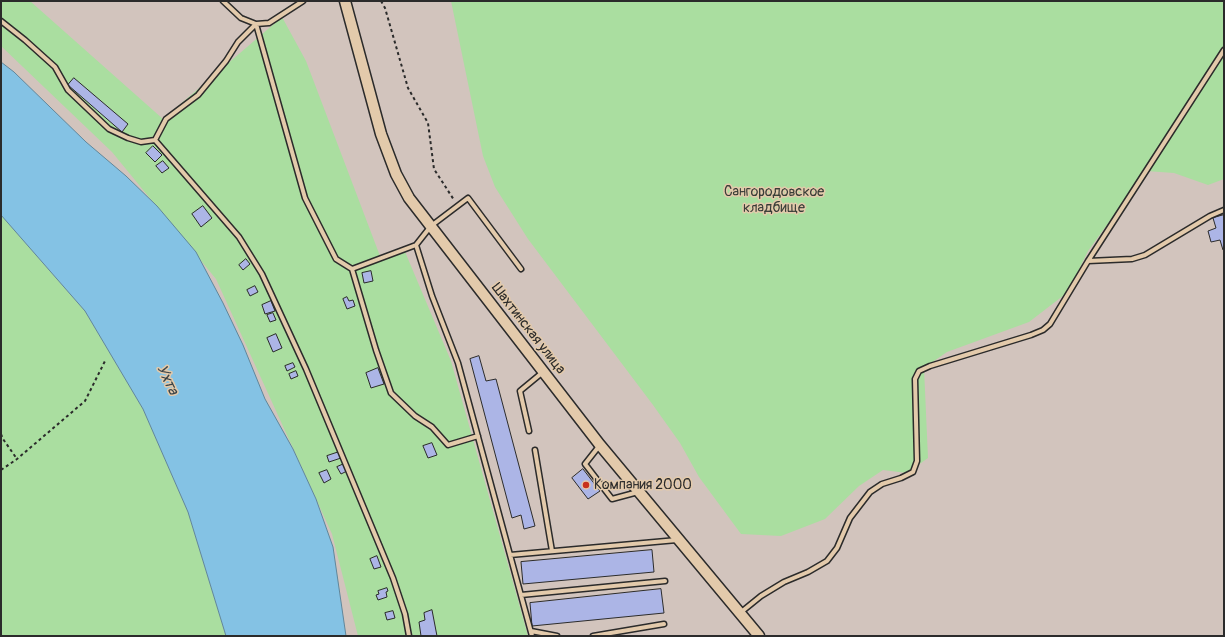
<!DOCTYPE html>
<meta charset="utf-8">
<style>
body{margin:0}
#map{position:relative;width:1225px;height:637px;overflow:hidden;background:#d2c4bd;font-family:Pangolin,sans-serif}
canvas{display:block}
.frame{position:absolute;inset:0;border:2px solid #2b2b2b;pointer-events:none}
</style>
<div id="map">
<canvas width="1225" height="637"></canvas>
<div class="frame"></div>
</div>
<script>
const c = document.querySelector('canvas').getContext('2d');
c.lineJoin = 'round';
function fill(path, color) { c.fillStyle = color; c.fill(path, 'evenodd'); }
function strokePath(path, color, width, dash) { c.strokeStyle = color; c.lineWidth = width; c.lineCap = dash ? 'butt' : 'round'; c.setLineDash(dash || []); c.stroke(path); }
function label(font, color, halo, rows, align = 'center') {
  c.font = font + ' Pangolin,sans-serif'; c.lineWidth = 3; c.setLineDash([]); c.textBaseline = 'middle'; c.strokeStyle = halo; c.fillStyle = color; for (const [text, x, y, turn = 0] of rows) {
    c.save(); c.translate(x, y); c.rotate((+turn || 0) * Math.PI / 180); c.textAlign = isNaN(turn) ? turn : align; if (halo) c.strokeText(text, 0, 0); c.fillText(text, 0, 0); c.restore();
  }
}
const green = new Path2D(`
 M 1,1 L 30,1 L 163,119 L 282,17 L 306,61 L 380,256 L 403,247 L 451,361 L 528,636 L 358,636 L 332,534 L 216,279 L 112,152 L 1,46 Z
 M 451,1 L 1224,1 L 1224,179 L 1208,185 L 1174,173 L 1146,171 L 1088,251 L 1068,292 L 1029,322 L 947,352 L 924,368 L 928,458 L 907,473 L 883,470 L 859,486 L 825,519 L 781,536 L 741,534 L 699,477 L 680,443 L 653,405 L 528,239 L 495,187 L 483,156 Z
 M 1,215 L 85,311 L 143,409 L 188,512 L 226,636 L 1,636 Z`);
const water = new Path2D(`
 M 1,62 L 14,72 L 86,142 L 126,176 L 157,206 L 196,252 L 223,303 L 243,345 L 265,399 L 293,449 L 316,499 L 333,547 L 346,636 L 226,636 L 188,512 L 143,409 L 85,311 L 1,215 Z`);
const building = new Path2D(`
 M 74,78 L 128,124 L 122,132 L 68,85 Z
 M 153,146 L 162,155 L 155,162 L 146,153 Z
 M 163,161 L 169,168 L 162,173 L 156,166 Z
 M 203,206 L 212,218 L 201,227 L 192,214 Z
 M 1224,215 L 1224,249 L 1223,250 L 1220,240 L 1211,242 L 1208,231 L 1216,228 L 1213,218 Z
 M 246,259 L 250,264 L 243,270 L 239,265 Z
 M 371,271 L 373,281 L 364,283 L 362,273 Z
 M 255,286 L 258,292 L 250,296 L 247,290 Z
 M 347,297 L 349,301 L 353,300 L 355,306 L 347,309 L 343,299 Z
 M 271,301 L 275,311 L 265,314 L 262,305 Z
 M 273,313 L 276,320 L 270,322 L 267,315 Z
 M 276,334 L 282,348 L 273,352 L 267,338 Z
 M 479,356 L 486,381 L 496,379 L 535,526 L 524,529 L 521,515 L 512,518 L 470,359 Z
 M 293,363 L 295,367 L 287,371 L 285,366 Z
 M 378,368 L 384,384 L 371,388 L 366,373 Z
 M 296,371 L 298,376 L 291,379 L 289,374 Z
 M 432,443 L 437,455 L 428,458 L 423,446 Z
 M 339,452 L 341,458 L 329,462 L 327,456 Z
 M 344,464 L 347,471 L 341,474 L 337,467 Z
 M 583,469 L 600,491 L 588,499 L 572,478 Z
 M 327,470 L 331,479 L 324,483 L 319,473 Z
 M 652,550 L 654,572 L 523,584 L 521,562 Z
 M 377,556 L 381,567 L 374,569 L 370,559 Z
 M 387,588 L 388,591 L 386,592 L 387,597 L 378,600 L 376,595 L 379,594 L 378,591 Z
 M 661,589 L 664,613 L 532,626 L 530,603 Z
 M 432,610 L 437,636 L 421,636 L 419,622 L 425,620 L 424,613 Z
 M 393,611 L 395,618 L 387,620 L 385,613 Z`);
const path = new Path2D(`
 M 381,1 L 385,8 L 408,88 L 428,123 L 434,169 L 454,200
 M 1,434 L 3,439 L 17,459
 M 1,470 L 17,459 L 85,401 L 105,361`);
const service = new Path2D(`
 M 223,1 L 241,18 L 256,24 L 305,198 L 336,259 L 352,269 L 416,245
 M 1,21 L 25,40 L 55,67 L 68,90 L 109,129 L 128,138 L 141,142 L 155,140 L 239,237 L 262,274 L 306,369 L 393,578 L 405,614 L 409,636
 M 155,140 L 166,119 L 198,95 L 226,61 L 238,42 L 256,24 L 269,23 L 303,1
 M 1088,261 L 1132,259 L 1145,255 L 1210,216 L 1224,210
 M 352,269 L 376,350 L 391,393 L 415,416 L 432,427 L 448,445 L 478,436
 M 521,269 L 468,198 L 431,226 L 416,245 L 432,296 L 458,363 L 532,636
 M 529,431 L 520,391 L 543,372
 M 600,445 L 585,464 L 612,499 L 638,492
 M 535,450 L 552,551
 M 510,555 L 677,540
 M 521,595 L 665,581
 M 740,613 L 761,596 L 784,582 L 808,572 L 827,561 L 837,548 L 850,518 L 870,492 L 882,484 L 901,478 L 913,472 L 917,461 L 915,379 L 919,371 L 930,366 L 1031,335 L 1043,330 L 1050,324 L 1088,261 L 1224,50
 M 531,631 L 557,636
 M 593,636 L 664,624`);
const tertiary = new Path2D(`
 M 345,1 L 381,134 L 396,174 L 409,198 L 600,445 L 759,636`);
const markers = [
 [586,485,4,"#c8321e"]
];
const parkNames = [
 ["Сангородовское",774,192],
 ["кладбище",774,208]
];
const streetNames = [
 ["Шахтинская улица",528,329,52]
];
const poiNames = [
 ["Компания 2000",594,485]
];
const waterNames = [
 ["Ухта",167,380,65]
];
fill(green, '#aadea0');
fill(water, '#84c2e4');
strokePath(water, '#60869a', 1);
fill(building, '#acb5e6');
strokePath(building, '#2b2b2b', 1);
strokePath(service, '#2b2b2b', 7);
strokePath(tertiary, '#2b2b2b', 13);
strokePath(path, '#2b2b2b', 2, [3, 3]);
strokePath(service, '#e3caab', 4);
strokePath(tertiary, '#e3caab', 10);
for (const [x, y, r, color] of markers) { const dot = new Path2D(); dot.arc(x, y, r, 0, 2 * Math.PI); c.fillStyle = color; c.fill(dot); strokePath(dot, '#e3caab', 1.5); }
label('14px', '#383d37', '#e3caab', parkNames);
label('14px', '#2b2b2b', '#e3caab', streetNames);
label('14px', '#2b2b2b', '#e3caab', poiNames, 'left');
label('italic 15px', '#384247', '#e3caab', waterNames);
</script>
